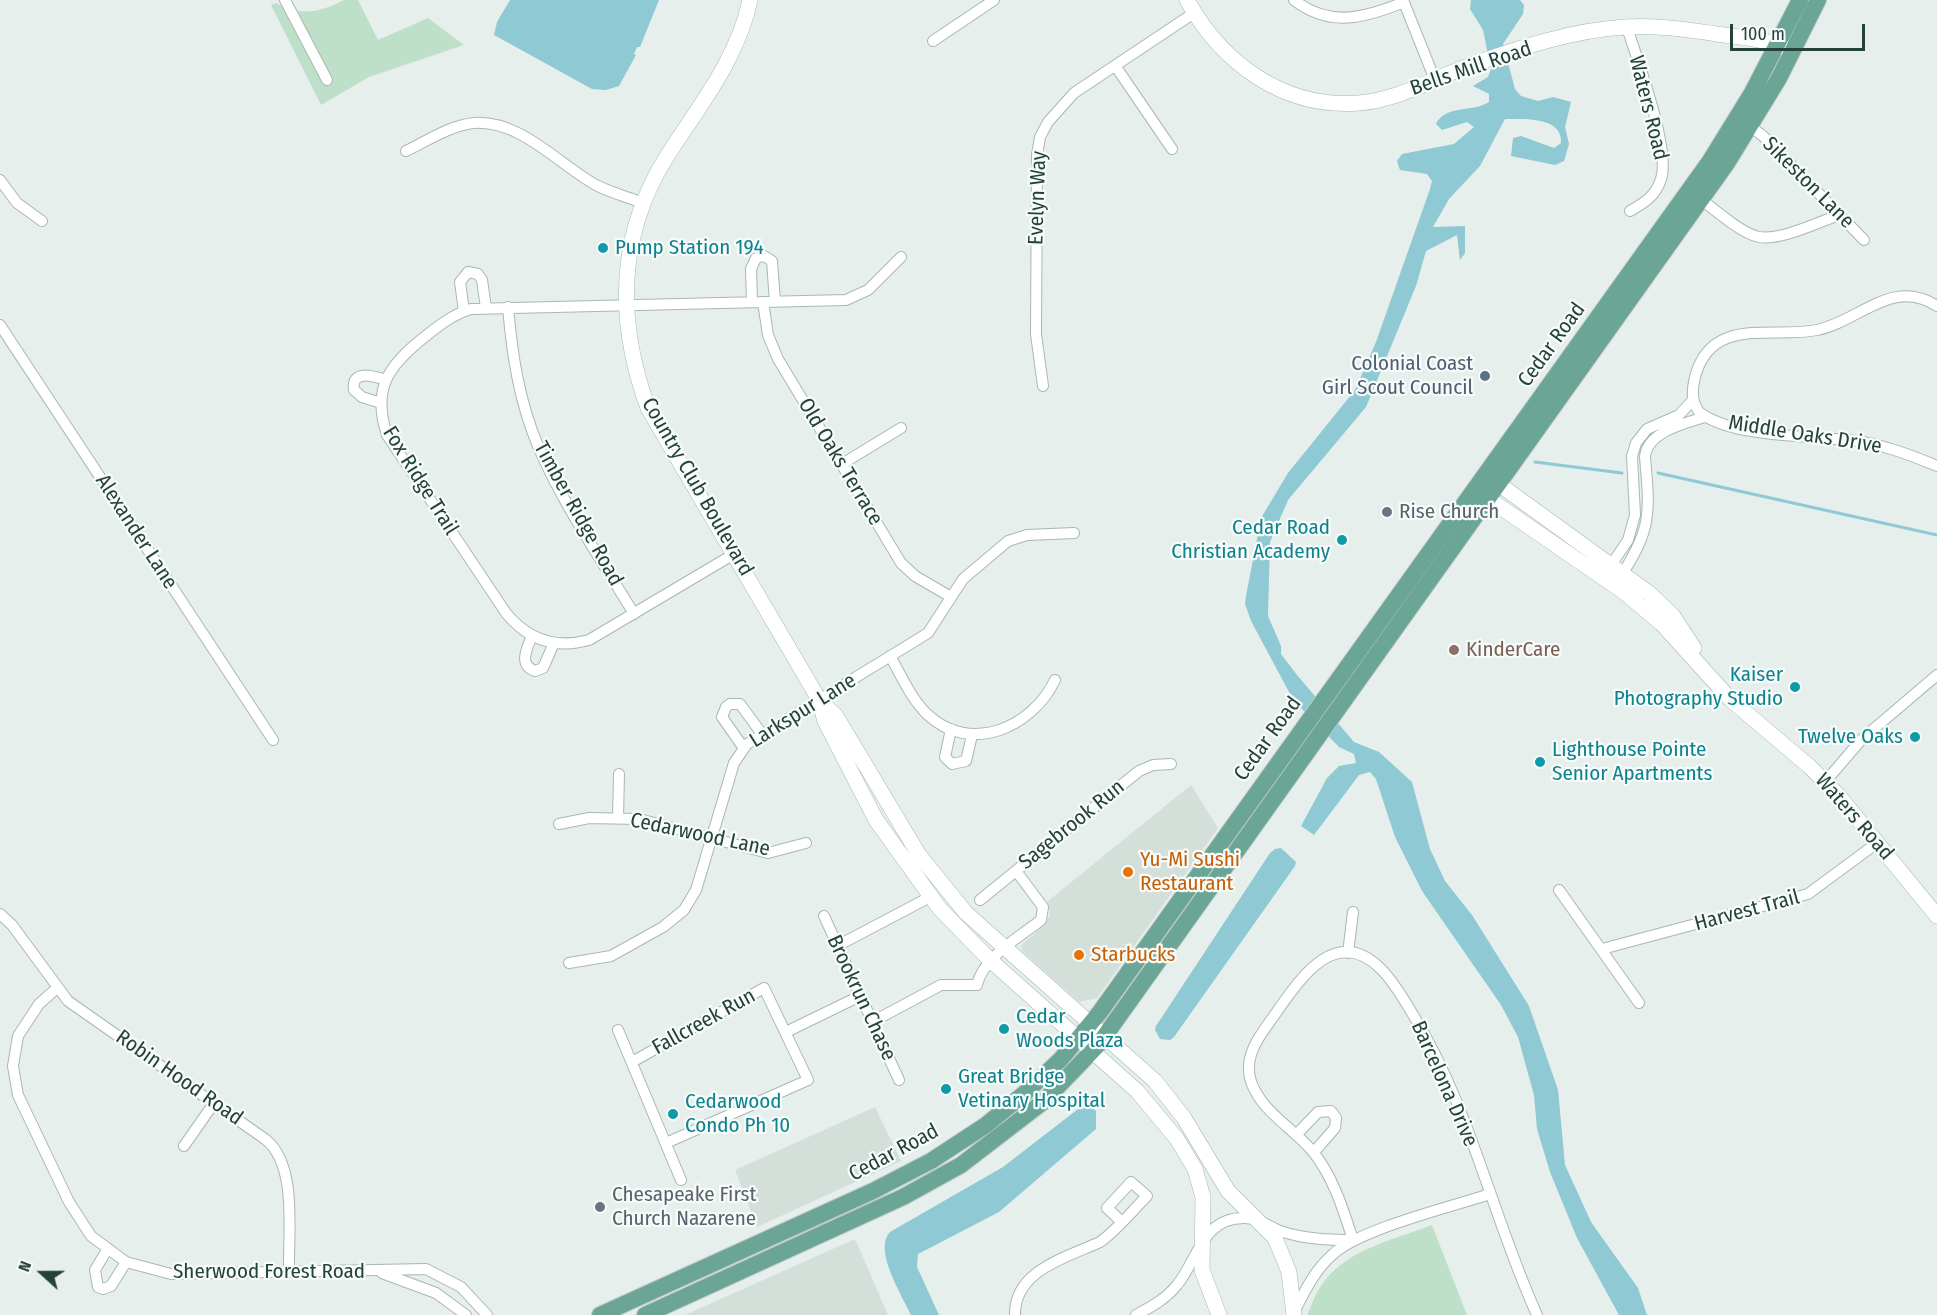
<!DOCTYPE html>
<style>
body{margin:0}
#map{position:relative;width:1937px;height:1315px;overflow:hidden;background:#e6efeb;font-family:"Fira Sans Condensed",sans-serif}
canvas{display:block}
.north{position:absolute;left:12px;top:1243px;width:60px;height:60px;-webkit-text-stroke:4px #f7fbf9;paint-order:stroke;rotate:291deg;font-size:16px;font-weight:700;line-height:24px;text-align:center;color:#24423a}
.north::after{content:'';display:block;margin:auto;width:21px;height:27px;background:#24423a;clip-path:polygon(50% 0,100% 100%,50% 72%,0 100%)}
.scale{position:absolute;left:1730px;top:24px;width:135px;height:27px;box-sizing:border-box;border:3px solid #24423a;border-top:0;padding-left:8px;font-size:18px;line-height:21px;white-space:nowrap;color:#24423a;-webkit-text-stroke:4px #f7fbf9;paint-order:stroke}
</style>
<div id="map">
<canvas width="1937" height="1315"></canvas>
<div class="north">N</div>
<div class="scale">100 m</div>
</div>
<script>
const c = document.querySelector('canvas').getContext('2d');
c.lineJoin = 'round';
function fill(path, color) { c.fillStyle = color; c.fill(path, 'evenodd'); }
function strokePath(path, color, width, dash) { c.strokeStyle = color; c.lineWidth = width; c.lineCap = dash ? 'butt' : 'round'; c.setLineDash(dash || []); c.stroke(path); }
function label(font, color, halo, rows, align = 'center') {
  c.font = font + ' "Fira Sans Condensed",sans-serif'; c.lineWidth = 4.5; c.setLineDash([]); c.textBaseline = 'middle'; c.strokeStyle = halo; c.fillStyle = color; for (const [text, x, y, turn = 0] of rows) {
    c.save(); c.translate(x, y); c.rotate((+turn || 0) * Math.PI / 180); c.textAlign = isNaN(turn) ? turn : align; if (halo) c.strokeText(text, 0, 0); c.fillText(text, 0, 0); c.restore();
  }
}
const built = new Path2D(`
 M 1191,785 L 1218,828 L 1097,998 L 1079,1002 L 1022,951 L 1021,945 L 1044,926 L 1050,915 L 1048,901 Z
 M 875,1107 L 901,1161 L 757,1227 L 735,1170 Z
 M 855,1239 L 888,1315 L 685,1315 Z`);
const green = new Path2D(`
 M 344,0 L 358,0 L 378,40 L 428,18 L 464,45 L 369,77 L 321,105 L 271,5 L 276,3 C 300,17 321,12 344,0 Z
 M 1432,1225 L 1467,1315 L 1307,1315 C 1311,1307 1314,1297 1319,1289 C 1342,1250 1393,1240 1432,1225 Z`);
const water = new Path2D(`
 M 510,0 L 659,0 L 640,47 L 637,47 L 634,54 L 636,55 L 619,86 L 606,90 L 592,89 L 494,35 L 497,22 Z
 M 1471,0 L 1520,0 L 1524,5 L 1523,14 L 1503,44 L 1515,89 L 1521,96 L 1538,101 L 1553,97 L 1571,102 L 1565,127 L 1569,144 L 1564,161 L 1555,165 L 1511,156 L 1513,138 L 1521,136 L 1554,148 L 1561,143 C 1563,116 1523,119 1505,119 L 1480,166 L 1449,199 L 1433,227 L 1465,226 L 1465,253 L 1460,260 L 1457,235 L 1426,251 L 1416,286 L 1366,407 L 1288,500 L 1270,542 L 1268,616 L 1281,646 L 1281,654 L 1297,675 L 1354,742 L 1379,752 L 1412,782 L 1430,849 L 1445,881 L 1472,915 L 1529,1006 L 1558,1090 L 1565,1165 L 1591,1222 L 1638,1288 L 1647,1315 L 1619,1315 L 1577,1238 L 1550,1172 L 1537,1129 L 1534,1095 L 1518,1037 L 1501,1005 L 1422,891 L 1395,837 L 1376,779 L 1370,772 L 1359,775 L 1314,835 L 1301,826 L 1327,778 L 1339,766 L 1356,763 L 1354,754 L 1339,747 L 1302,709 L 1289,692 L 1251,621 L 1245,604 L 1246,596 L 1261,518 L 1288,473 L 1355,390 L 1376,342 L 1430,189 L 1432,181 L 1427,174 L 1400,170 L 1397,161 L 1402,154 L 1454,144 L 1474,127 L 1467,122 L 1442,130 L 1436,124 C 1446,104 1472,113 1489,102 L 1489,94 L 1473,86 L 1488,77 L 1491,69 L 1483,30 L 1470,9 Z
 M 1281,848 L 1296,862 L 1295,866 L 1174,1037 L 1170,1040 L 1160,1039 L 1155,1030 L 1156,1026 L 1270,853 L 1275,849 Z
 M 1091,1105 L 1096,1111 L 1096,1129 L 999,1212 L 918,1254 L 917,1267 L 939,1315 L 911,1315 C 902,1295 873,1250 890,1232 L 1003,1167 L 1082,1106 Z`);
const stream = new Path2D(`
 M 1535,462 L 1622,473
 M 1658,473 L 1937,535`);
const street = new Path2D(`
 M 285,0 L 327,80
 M 1294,0 C 1330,28 1365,18 1404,2
 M 1403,0 L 1435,80
 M 1627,27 C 1637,60 1671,149 1661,179 C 1656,196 1644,203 1630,211
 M 933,41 L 994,0
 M 1116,67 L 1172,149
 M 1751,127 L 1763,136 L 1864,240
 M 406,151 C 427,141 451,125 474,123 C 521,120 558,164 596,185 C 611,193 628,197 643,203
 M 0,180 L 17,203 L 42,221
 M 1697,196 C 1713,208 1740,233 1759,237 C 1780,241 1819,222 1839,215
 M 752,302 L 751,269 L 756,258 L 764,256 L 772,261 L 775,302
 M 763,302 L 768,335 L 778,359 L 901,563 L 915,576 L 951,597
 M 1937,306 C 1892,277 1860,321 1817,330 C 1774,339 1711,315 1695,377 C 1692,390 1691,400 1699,412 C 1730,437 1809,436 1848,440 C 1879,443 1908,454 1937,466
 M 508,307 C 512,354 519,401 538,446 C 563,505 601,559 634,614
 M 464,311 L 460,282 L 468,272 L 478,274 L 482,280 L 486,308
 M 0,325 L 273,740
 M 1043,386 L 1036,334 L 1037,155 L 1040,137 L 1048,122 L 1074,93 L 1194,13
 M 381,403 L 362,397 L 354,390 C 351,369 373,376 386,380
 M 842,464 L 901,428
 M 734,554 L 589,640 C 556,649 528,640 506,613 L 387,435 C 371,387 390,364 427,335 C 441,324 454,314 471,309 L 846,300 L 868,290 L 901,257
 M 1607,571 L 1628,540 L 1635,515 L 1632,456 L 1636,443 L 1647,429 L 1679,415 L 1693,400
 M 1619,579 C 1652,529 1650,514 1645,457 C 1647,432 1685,423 1705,417
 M 532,636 C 527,648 518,665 535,671 L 543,668 L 554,643
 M 890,656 C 901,675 911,699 927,714 C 970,755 1032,728 1055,680
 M 951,729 L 945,757 L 952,764 L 966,761 L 972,735
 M 743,747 L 722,717 L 726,707 L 730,704 L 740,704 L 762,734
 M 1825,782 L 1862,739 L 1937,675
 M 618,818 L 619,774
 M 559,824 L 589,818 L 639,819 L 768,853 L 806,843
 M 1559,890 L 1639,1003
 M 980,900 L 1139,771 L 1153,765 L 1171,764
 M 0,914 L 12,925 L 68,1001 L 265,1139 C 298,1164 288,1233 289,1272
 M 824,916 L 899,1080
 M 837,946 L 930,897
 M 1602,949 L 1808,894 L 1877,843
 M 1348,953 L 1353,912
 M 569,963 L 611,956 L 663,927 L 684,910 L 696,890 L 734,763 L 747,744 L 928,633 L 963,579 L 1008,541 L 1027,535 L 1074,533
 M 57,988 L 39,1004 L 18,1036 L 13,1066 L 18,1095 L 69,1202 L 91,1236 L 126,1262 L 171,1274 L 426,1269 L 461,1287 L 487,1315
 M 872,1022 L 941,985 L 977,985 C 983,957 1020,937 1041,920 L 1043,907 L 1016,871
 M 618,1030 L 681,1180
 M 786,1032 L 860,996
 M 632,1062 L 764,988 L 808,1080 L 666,1143
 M 1296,1135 L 1318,1112 L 1331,1111 L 1336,1118 L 1335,1128 L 1314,1152
 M 184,1146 L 214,1103
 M 1353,1240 C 1343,1209 1334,1179 1314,1153 C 1295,1129 1258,1110 1250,1078 C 1244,1051 1264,1031 1278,1010 C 1302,976 1337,925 1381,969 C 1394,982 1403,998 1412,1013 C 1470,1106 1492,1216 1537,1315
 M 107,1250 L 95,1270 L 98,1287 L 103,1289 L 111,1286 L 126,1262
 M 382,1273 L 436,1293 L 466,1315
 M 1294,1312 C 1305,1291 1314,1271 1332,1255 C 1359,1229 1451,1207 1490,1194
 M 1015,1315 C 1014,1270 1068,1257 1100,1242 C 1118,1229 1132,1211 1147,1196 L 1131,1182 L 1107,1208 L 1122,1222
 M 1136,1315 C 1151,1307 1166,1299 1177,1285 C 1198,1260 1202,1217 1245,1218 C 1258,1218 1268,1226 1280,1231 C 1304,1239 1328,1240 1353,1240`);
const secondary = new Path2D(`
 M 750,0 C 738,58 700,105 669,153 C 617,233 616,320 648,408 L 807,679 L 819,700 L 836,716 L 919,855 L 966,913 L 1155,1081 L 1184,1118 L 1228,1191 L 1275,1238 L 1289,1272 L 1294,1315
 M 1187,0 C 1222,64 1285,109 1359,103 C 1399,100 1434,78 1471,65 C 1519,48 1573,30 1625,27 C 1658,25 1691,30 1724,35 C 1744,38 1767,39 1786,49
 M 1489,477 L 1649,593 L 1673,616 L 1694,648
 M 1480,493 L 1624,592 L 1662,624 L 1731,700 L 1810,767 L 1838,795 L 1937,916
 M 819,700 L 825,721 L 876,820 L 940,909 L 990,960 L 1137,1091 L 1177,1139 L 1195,1169 L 1203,1197 L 1202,1270 L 1219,1315`);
const primary = new Path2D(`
 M 600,1315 L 873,1191 L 931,1161 L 986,1125 L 1025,1093 L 1061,1059 L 1100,1012 L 1710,161 L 1752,93 L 1800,0
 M 645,1315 L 903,1197 L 961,1165 L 1043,1102 L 1099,1044 L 1727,163 L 1779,78 L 1818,0`);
const markers = [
 [603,248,6,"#0f9aa8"],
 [1485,376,6,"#5c6f8a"],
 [1387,512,6,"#6b7280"],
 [1342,540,6,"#0f9aa8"],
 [1454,650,6,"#8d6e63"],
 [1795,687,6,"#0f9aa8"],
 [1915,737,6,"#0f9aa8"],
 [1540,762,6,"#0f9aa8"],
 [1128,872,6,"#e8710a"],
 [1079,955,6,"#e8710a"],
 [1004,1029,6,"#0f9aa8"],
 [946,1089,6,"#0f9aa8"],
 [673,1114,6,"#0f9aa8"],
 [600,1207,6,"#6b7280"]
];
const streetNames = [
 ["Bells Mill Road",1471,69,-19],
 ["Waters Road",1648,108,76],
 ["Sikeston Lane",1808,183,45],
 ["Evelyn Way",1038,198,-88],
 ["Cedar Road",1552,345,-54],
 ["Middle Oaks Drive",1805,435,9],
 ["Old Oaks Terrace",840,462,59],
 ["Fox Ridge Trail",420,481,58],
 ["Country Club Boulevard",697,487,60],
 ["Timber Ridge Road",578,514,61],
 ["Alexander Lane",136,532,57],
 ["Larkspur Lane",803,711,-32],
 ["Cedar Road",1268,739,-54],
 ["Waters Road",1854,817,49],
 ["Sagebrook Run",1072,825,-39],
 ["Cedarwood Lane",700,835,12],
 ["Harvest Trail",1747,911,-15],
 ["Brookrun Chase",861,998,65],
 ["Fallcreek Run",704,1022,-29],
 ["Robin Hood Road",179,1078,35],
 ["Barcelona Drive",1444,1084,66],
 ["Cedar Road",894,1153,-28],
 ["Sherwood Forest Road",269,1272]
];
const cultureNames = [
 ["Pump Station 194",615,248],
 ["Cedar Road",1330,528,"right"],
 ["Christian Academy",1330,552,"right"],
 ["Kaiser",1783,675,"right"],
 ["Photography Studio",1783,699,"right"],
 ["Twelve Oaks",1903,737,"right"],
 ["Lighthouse Pointe",1552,750],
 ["Senior Apartments",1552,774],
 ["Cedar",1016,1017],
 ["Woods Plaza",1016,1041],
 ["Great Bridge",958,1077],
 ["Vetinary Hospital",958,1101],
 ["Cedarwood",685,1102],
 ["Condo Ph 10",685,1126]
];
const serviceNames = [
 ["Colonial Coast",1473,364],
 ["Girl Scout Council",1473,388]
];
const worshipNames = [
 ["Rise Church",1399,512],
 ["Chesapeake First",612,1195],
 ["Church Nazarene",612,1219]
];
const educationNames = [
 ["KinderCare",1466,650]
];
const foodNames = [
 ["Yu-Mi Sushi",1140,860],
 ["Restaurant",1140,884],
 ["Starbucks",1091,955]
];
fill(built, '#d4dfda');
fill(green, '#bfe0c8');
fill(water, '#8ec9d4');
strokePath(stream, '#8ec9d4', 3);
strokePath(street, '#a8b8b2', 12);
strokePath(secondary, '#a4bbb3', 16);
strokePath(primary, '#c2cac8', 18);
strokePath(street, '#fff', 10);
strokePath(secondary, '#fff', 15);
strokePath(primary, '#6aa596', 16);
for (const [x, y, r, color] of markers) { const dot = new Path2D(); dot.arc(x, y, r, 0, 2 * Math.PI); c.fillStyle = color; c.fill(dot); strokePath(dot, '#f7fbf9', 2); }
label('21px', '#24423a', '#f7fbf9', streetNames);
label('21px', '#0d838f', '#f7fbf9', cultureNames, 'left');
label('21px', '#4e5e75', '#f7fbf9', serviceNames, 'right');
label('21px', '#5b616d', '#f7fbf9', worshipNames, 'left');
label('21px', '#785e54', '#f7fbf9', educationNames, 'left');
label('21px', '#c56008', '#f7fbf9', foodNames, 'left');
</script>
